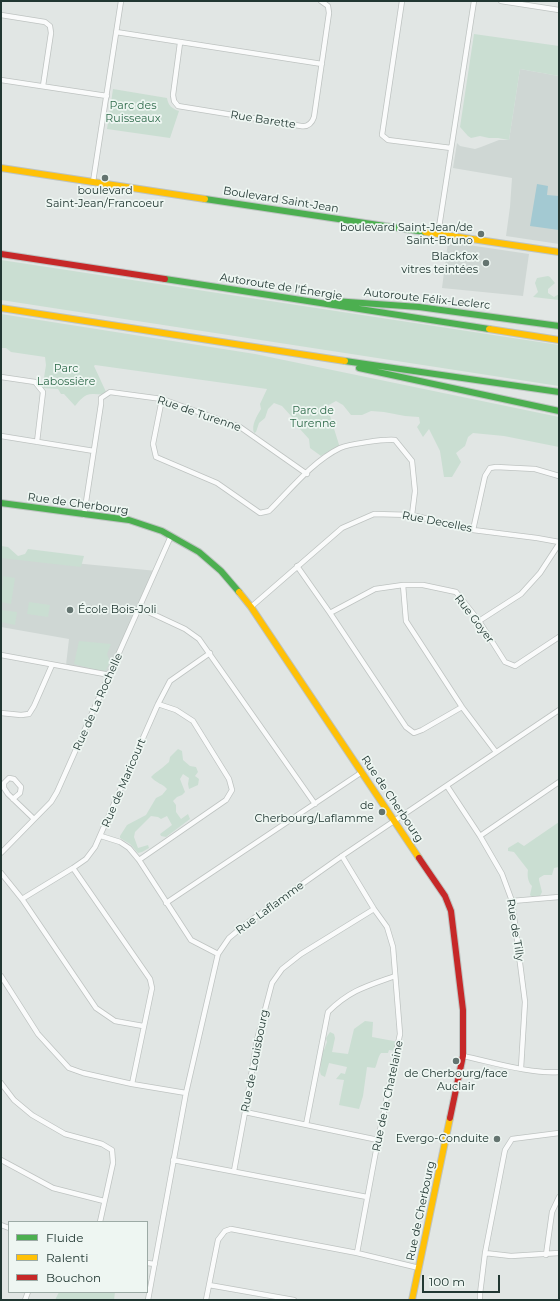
<!DOCTYPE html>
<meta charset="utf-8">
<style>
body{margin:0}
#map{position:relative;width:560px;height:1301px;overflow:hidden;background:#e1e6e4;font-family:Montserrat,sans-serif}
canvas{display:block}
.frame{position:absolute;inset:0;border:2px solid #213732;pointer-events:none}
.legend{position:absolute;left:8px;top:1221px;width:140px;height:72px;box-sizing:border-box;background:#eef6f2;border:1px solid #9caaa5;margin:0;padding:5px 7px;list-style:none;font-size:12px;color:#213732}
.legend li{display:flex;align-items:center;gap:8px;height:20px}
.legend b{width:20px;border:1px solid #9caaa5}
.scale{position:absolute;left:422px;top:1275px;width:78px;height:18px;box-sizing:border-box;border:2px solid #213732;border-top:0;padding-left:5px;font-size:12px;line-height:14px;white-space:nowrap;color:#213732;-webkit-text-stroke:3px #eef6f2;paint-order:stroke}
</style>
<div id="map">
<canvas width="560" height="1301"></canvas>
<div class="frame"></div>
<ul class="legend">
<li><b style="height:5px;background:#4caf50"></b>Fluide</li>
<li><b style="height:5px;background:#ffc107"></b>Ralenti</li>
<li><b style="height:5px;background:#c62828"></b>Bouchon</li>
</ul>
<div class="scale">100 m</div>
</div>
<script>
const c = document.querySelector('canvas').getContext('2d');
c.lineJoin = 'round';
function fill(path, color) { c.fillStyle = color; c.fill(path, 'evenodd'); }
function strokePath(path, color, width, dash) { c.strokeStyle = color; c.lineWidth = width; c.lineCap = dash ? 'butt' : 'round'; c.setLineDash(dash || []); c.stroke(path); }
function label(font, color, halo, rows, align = 'center') {
  c.font = font + ' Montserrat,sans-serif'; c.lineWidth = 3.5; c.setLineDash([]); c.textBaseline = 'middle'; c.strokeStyle = halo; c.fillStyle = color; for (const [text, x, y, turn = 0] of rows) {
    c.save(); c.translate(x, y); c.rotate((+turn || 0) * Math.PI / 180); c.textAlign = isNaN(turn) ? turn : align; if (halo) c.strokeText(text, 0, 0); c.fillText(text, 0, 0); c.restore();
  }
}
const built = new Path2D(`
 M 520,69 L 559,76 L 559,244 L 506,236 L 510,207 L 512,178 L 453,168 L 457,143 L 460,146 L 475,149 L 481,147 L 499,140 L 509,140 Z
 M 448,242 L 529,254 L 523,296 L 442,288 Z
 M 1,556 L 157,571 L 110,675 L 66,665 L 69,639 L 1,627 Z`);
const green = new Path2D(`
 M 474,34 L 559,46 L 559,76 L 520,69 L 509,140 L 498,138 L 489,138 L 480,136 L 471,138 L 468,136 L 460,127 Z
 M 113,89 L 167,98 C 168,105 172,109 179,111 L 170,138 L 107,129 Z
 M 1,260 L 559,345 L 559,386 L 1,300 Z
 M 548,276 L 550,277 L 555,283 L 548,289 L 548,293 L 554,297 L 559,294 L 559,300 L 533,297 L 538,292 L 535,283 L 537,278 Z
 M 1,314 L 255,354 L 559,417 L 559,447 L 504,436 L 473,433 L 468,437 L 465,446 L 456,453 L 461,462 L 452,477 L 444,477 L 440,451 L 429,429 L 423,437 L 417,427 L 420,423 L 419,417 L 405,416 L 384,412 L 371,411 L 362,415 L 351,415 L 343,405 L 336,401 L 327,406 L 340,448 L 326,457 L 324,454 L 321,456 L 310,448 L 309,439 L 299,428 L 292,417 L 282,406 L 274,403 L 268,409 L 265,418 L 259,423 L 256,432 L 254,433 C 251,425 257,416 261,409 L 260,404 L 267,389 L 95,365 L 94,366 L 107,394 C 102,395 98,394 94,394 C 85,393 80,400 75,406 L 64,394 L 61,394 L 58,389 L 40,388 L 37,384 L 43,384 L 46,365 L 45,357 L 11,352 L 6,348 L 1,348 Z
 M 1,546 L 8,547 L 18,556 L 25,554 L 28,549 L 84,556 L 81,567 L 1,558 Z
 M 3,576 L 15,578 L 11,604 L 1,602 Z
 M 29,602 L 50,605 L 48,617 L 27,614 Z
 M 1,610 L 17,612 L 15,625 L 1,622 Z
 M 79,641 L 111,644 L 107,654 L 110,662 L 105,672 L 74,664 Z
 M 178,749 L 182,751 L 183,760 L 190,766 L 196,767 L 198,772 L 195,776 L 199,779 L 198,785 L 189,789 L 188,784 L 189,778 L 183,774 L 180,779 L 185,792 L 182,795 L 177,797 L 173,801 L 176,805 L 176,812 L 181,819 L 188,814 L 190,819 L 166,837 L 161,836 L 160,834 L 172,825 L 167,816 L 161,819 L 158,817 L 151,816 L 135,832 L 134,837 L 138,848 L 148,845 L 149,848 L 142,852 L 138,853 L 130,844 L 120,838 L 120,836 L 127,825 L 146,815 L 156,798 L 162,795 L 167,789 C 163,784 156,783 151,777 L 154,774 L 162,768 L 169,762 L 170,757 Z
 M 559,822 L 559,867 L 554,868 L 552,875 L 544,875 L 539,878 L 539,880 L 542,892 L 540,896 L 533,898 L 530,895 L 532,886 C 528,882 527,876 528,870 L 514,852 L 508,851 L 508,848 L 518,842 L 524,846 Z
 M 365,1021 L 373,1022 L 372,1037 L 399,1042 L 397,1051 L 389,1050 L 388,1053 L 381,1053 C 377,1059 378,1062 375,1068 L 367,1067 L 363,1096 L 359,1109 L 339,1105 L 344,1080 L 336,1079 L 341,1073 L 345,1074 L 347,1067 L 329,1063 L 325,1077 L 321,1075 C 319,1070 321,1066 321,1062 L 318,1061 L 321,1049 L 324,1050 L 327,1042 L 326,1038 L 330,1032 L 334,1034 L 335,1038 L 332,1052 L 348,1054 L 354,1029 Z
 M 59,1292 L 115,1292 L 114,1300 L 55,1300 Z`);
const water = new Path2D(`
 M 537,184 L 548,186 L 547,195 L 559,196 L 559,230 L 530,226 Z`);
const street = new Path2D(`
 M 402,1 L 382,135 L 388,140 L 451,148
 M 501,1 L 559,10
 M 1,15 L 45,22 L 50,26 L 51,33 L 43,86
 M 116,32 L 322,64
 M 180,43 L 173,95 L 174,101 L 178,106 L 301,126 C 308,127 312,123 314,117 L 329,13 L 328,6 L 321,1
 M 1,80 L 107,96
 M 93,182 L 121,1
 M 438,234 L 474,1
 M 1,377 L 35,382 L 43,392 L 37,442
 M 162,399 L 153,444 L 156,457 L 217,483 L 260,513 L 269,511 C 290,490 313,461 340,448 C 349,444 384,439 395,440 L 412,461 L 415,491 L 412,515
 M 1,436 L 94,451
 M 84,515 L 101,404 L 101,398 L 110,392 L 162,399 L 240,427 L 307,474
 M 473,530 L 485,476 L 490,468 L 496,467 L 535,469 L 559,476
 M 297,566 L 330,613 L 406,727 L 414,733 L 422,730 L 462,707
 M 403,585 L 406,621 L 462,707 L 496,752
 M 251,607 L 342,528 L 374,514 L 412,515 L 473,530 L 537,538 L 559,542
 M 140,608 L 185,629 L 199,639 L 315,804
 M 330,613 L 375,589 L 403,585 L 423,585 L 456,592 L 479,621 L 505,662 L 515,666 L 559,637
 M 479,621 L 521,594 L 540,573 L 559,544
 M 1,655 L 110,675
 M 1,713 L 21,715 L 29,714 L 34,706 L 52,665
 M 447,786 L 480,836 L 502,874 L 512,901 L 525,1002 L 521,1068
 M 13,799 L 20,793 L 21,787 L 14,779 L 9,778 L 4,783 L 4,788 L 8,794 L 34,819
 M 101,836 L 120,842 L 129,848 L 139,860 L 191,940 L 218,954
 M 480,836 L 559,782
 M 1,853 L 51,802 L 57,792 L 171,536
 M 342,856 L 374,909 L 387,927 L 393,947 L 400,1034 L 378,1140 L 357,1253
 M 139,860 L 226,800 L 232,790 L 229,779 L 193,721 L 176,710 L 158,704
 M 73,868 L 150,979 L 152,988 L 132,1084
 M 1,873 L 22,899 L 96,1008 L 115,1021 L 143,1026
 M 22,899 L 73,868 L 86,859 L 95,847 L 158,704 L 170,681 L 210,653
 M 512,901 L 559,897
 M 166,903 L 362,772
 M 1,976 L 38,1034 L 69,1068 L 83,1073 L 132,1084 L 186,1093
 M 463,1056 C 492,1062 530,1074 559,1072
 M 1,1083 L 14,1100 L 32,1115 L 65,1134 L 102,1144 L 112,1150 L 113,1163 L 100,1222
 M 245,1112 L 378,1140
 M 306,1125 L 328,1012 C 350,990 367,986 395,976
 M 1,1160 L 53,1188 L 104,1201
 M 173,1160 L 367,1197
 M 234,1171 L 245,1112 L 257,1040 L 272,983 L 282,969 L 301,954 L 374,909
 M 1,1225 L 9,1228
 M 485,1253 L 511,1256 L 559,1253
 M 546,1255 L 552,1212 L 559,1197
 M 147,1263 L 155,1264
 M 209,1285 L 294,1300
 M 25,1300 L 28,1292
 M 148,1300 L 186,1093 L 218,954 L 229,938 L 247,923 L 342,856 L 559,710
 M 206,1300 L 218,1240 L 225,1231 L 231,1229 L 357,1253 L 419,1268
 M 480,1300 L 480,1294 L 485,1253 L 505,1150 L 512,1139 L 559,1133`);
const fast = new Path2D(`
 M 205,199 L 425,232
 M 165,279 L 489,329
 M 334,301 L 419,307 L 559,326
 M 345,361 L 559,392
 M 359,368 L 559,411
 M 1,503 L 129,520 L 162,531 L 199,552 L 221,571 L 239,592`);
const slow = new Path2D(`
 M 1,168 L 205,199
 M 425,232 L 559,252
 M 1,308 L 345,361
 M 489,329 L 559,340
 M 239,592 L 251,607 L 419,858
 M 412,1300 L 450,1118`);
const jam = new Path2D(`
 M 1,254 L 165,279
 M 419,858 L 445,896 L 451,911 L 463,1010 L 463,1056 L 450,1118`);
const markers = [
 [105,178,4,"#647470"],
 [481,234,4,"#647470"],
 [486,263,4,"#647470"],
 [70,610,4,"#647470"],
 [382,812,4,"#647470"],
 [456,1061,4,"#647470"],
 [497,1139,4,"#647470"]
];
const parkNames = [
 ["Parc des",133,106],
 ["Ruisseaux",133,119],
 ["Parc",66,369],
 ["Labossière",66,382],
 ["Parc de",313,411],
 ["Turenne",313,424]
];
const streetNames = [
 ["Rue Barette",263,120,9],
 ["Boulevard Saint-Jean",281,200,9],
 ["Autoroute de l'Énergie",281,287,9],
 ["Autoroute Félix-Leclerc",427,299,6],
 ["Rue de Turenne",199,414,19],
 ["Rue de Cherbourg",78,504,8],
 ["Rue Decelles",437,522,11],
 ["Rue Goyer",474,619,53],
 ["Rue de La Rochelle",98,702,-66],
 ["Rue de Maricourt",124,783,-67],
 ["Rue de Cherbourg",392,799,56],
 ["Rue Laflamme",270,908,-36],
 ["Rue de Tilly",515,930,81],
 ["Rue de Louisbourg",255,1061,-79],
 ["Rue de la Chatelaine",388,1096,-78],
 ["Rue de Cherbourg",421,1211,-78]
];
const poiNames = [
 ["boulevard",105,191,"center"],
 ["Saint-Jean/Francoeur",105,204,"center"],
 ["boulevard Saint-Jean/de",473,228],
 ["Saint-Bruno",473,241],
 ["Blackfox",478,257],
 ["vitres teintées",478,270],
 ["École Bois-Joli",78,610,"left"],
 ["de",374,806],
 ["Cherbourg/Laflamme",374,819],
 ["de Cherbourg/face",456,1074,"center"],
 ["Auclair",456,1087,"center"],
 ["Evergo-Conduite",489,1139]
];
fill(built, '#cfd7d4');
fill(green, '#caded2');
fill(water, '#a3c9d2');
strokePath(street, '#bec3c1', 6);
strokePath(fast, '#bdc3c1', 8);
strokePath(slow, '#bdc3c1', 8);
strokePath(jam, '#bdc3c1', 8);
strokePath(street, '#fafbfb', 4.5);
strokePath(fast, '#4caf50', 6);
strokePath(slow, '#ffc107', 6);
strokePath(jam, '#c62828', 6);
for (const [x, y, r, color] of markers) { const dot = new Path2D(); dot.arc(x, y, r, 0, 2 * Math.PI); c.fillStyle = color; c.fill(dot); strokePath(dot, '#eef6f2', 1.5); }
label('11px', '#2e6a4a', '#eef6f2', parkNames);
label('11px', '#213732', '#eef6f2', streetNames);
label('11px', '#213732', '#eef6f2', poiNames, 'right');
</script>
